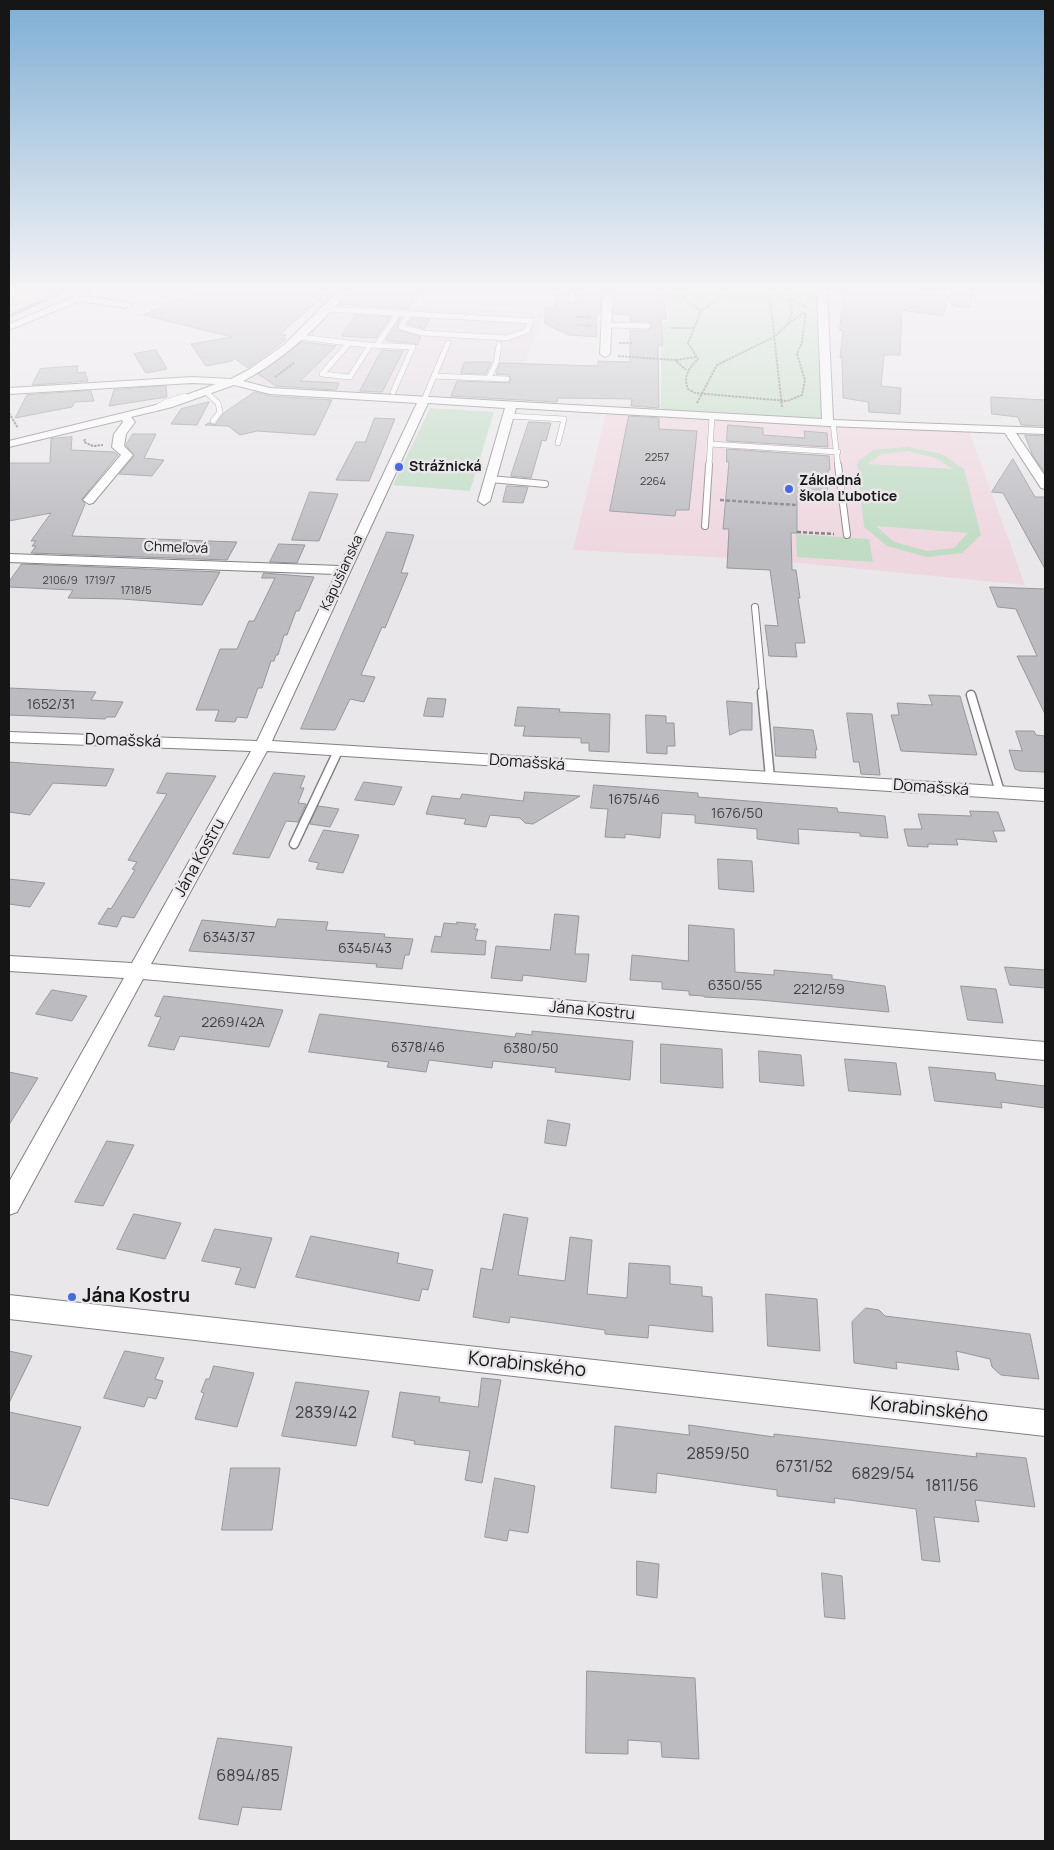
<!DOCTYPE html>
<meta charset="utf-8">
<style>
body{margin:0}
#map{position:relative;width:1054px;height:1850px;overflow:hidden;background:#eae7ea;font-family:Manrope,sans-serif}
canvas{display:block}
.frame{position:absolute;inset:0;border:10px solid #171617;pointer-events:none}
</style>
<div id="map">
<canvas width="1054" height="1850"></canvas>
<div class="frame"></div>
</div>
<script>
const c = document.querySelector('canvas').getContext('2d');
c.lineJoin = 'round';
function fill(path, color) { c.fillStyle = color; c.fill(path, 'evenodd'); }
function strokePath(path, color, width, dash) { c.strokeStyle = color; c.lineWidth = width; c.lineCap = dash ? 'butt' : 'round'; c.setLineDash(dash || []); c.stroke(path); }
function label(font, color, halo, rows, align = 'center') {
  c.font = font + ' Manrope,sans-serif'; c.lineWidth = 5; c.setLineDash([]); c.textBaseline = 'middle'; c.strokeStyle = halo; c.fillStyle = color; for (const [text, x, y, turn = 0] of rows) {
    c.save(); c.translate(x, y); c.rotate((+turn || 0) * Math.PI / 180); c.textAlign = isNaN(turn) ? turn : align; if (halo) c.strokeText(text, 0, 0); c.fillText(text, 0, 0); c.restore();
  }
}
const commercial = new Path2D(`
 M 9,290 L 69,290 L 9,317 Z`);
const built = new Path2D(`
 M 334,299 L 545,313 L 510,402 L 265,390 L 232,386 L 262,369 Z`);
const education = new Path2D(`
 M 609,409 L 968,428 L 1025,585 L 769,560 L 573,550 L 605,417 Z`);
const green = new Path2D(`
 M 664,290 L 824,290 L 827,423 L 661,412 L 661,328 L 669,319 Z
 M 430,408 L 494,412 L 470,491 L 393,485 Z
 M 907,447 L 942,454 L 964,469 L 981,535 L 962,553 L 927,557 L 887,546 L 864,527 L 857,462 L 874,450 ZM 908,451 L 936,458 L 953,469 L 868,464 L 881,454 ZM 876,526 L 968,533 L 954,548 L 927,551 L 894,542 Z
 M 796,534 L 869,539 L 873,562 L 797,557 Z`);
const stream = new Path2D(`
 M 9,316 L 67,290`);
const building = new Path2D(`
 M 200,290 L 336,290 L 326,300 L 327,293 L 280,334 L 286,335 L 282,339 L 287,339 L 248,368 L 234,358 L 232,361 L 206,366 L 191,344 L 232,337 L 143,315 Z
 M 351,290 L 424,290 L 408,309 L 339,304 Z
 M 558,290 L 569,290 L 568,301 L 572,304 L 576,302 L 577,290 L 601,290 L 600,314 L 596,314 L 597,337 L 569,335 L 545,324 L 545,306 L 555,306 Z
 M 615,290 L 662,291 L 667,319 L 661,319 L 663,345 L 658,346 L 659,408 L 631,406 L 632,399 L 558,398 L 557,402 L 451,396 L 457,381 L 509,383 L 511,379 L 509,375 L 496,374 L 500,363 L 598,366 L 598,361 L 630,362 L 630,330 L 648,330 L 652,326 L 649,322 L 630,321 L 630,315 L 614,314 Z
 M 844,290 L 908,290 L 950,297 L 942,316 L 902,310 L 900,355 L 884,355 L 881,386 L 901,388 L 900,414 L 869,412 L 868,402 L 843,398 L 842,358 L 840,358 L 843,331 L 840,330 Z
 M 952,290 L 974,290 L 969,308 L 952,306 Z
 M 356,315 L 391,317 L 376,338 L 342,336 Z
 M 400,318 L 397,329 L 421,337 L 417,345 L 413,343 L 387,341 L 388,339 L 386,339 Z
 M 411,318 L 430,319 L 424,329 L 408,324 Z
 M 302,342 L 336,346 L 300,381 L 339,383 L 336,390 L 276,386 L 258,374 Z
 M 156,350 L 167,369 L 146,373 L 134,354 Z
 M 382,350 L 403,351 L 382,392 L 360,391 Z
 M 465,362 L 491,362 L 486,374 L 461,373 Z
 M 78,366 L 77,373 L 85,372 L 88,381 L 32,385 L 40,369 Z
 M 166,386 L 167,397 L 109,406 L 114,390 Z
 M 91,391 L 94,401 L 75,402 L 72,407 L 15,418 L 27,395 Z
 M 255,392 L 270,396 L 332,400 L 315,435 L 257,431 L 240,435 L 228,426 L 205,425 L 209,423 L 215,425 L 224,413 Z
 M 991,397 L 1045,400 L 1045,426 L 1021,425 L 1018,417 L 992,414 Z
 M 209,402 L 197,425 L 171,424 L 181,409 Z
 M 629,416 L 659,418 L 659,429 L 697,431 L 689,510 L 676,510 L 675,516 L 610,511 Z
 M 375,418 L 395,419 L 369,481 L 336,480 L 356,442 L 365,442 Z
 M 529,422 L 551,423 L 546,441 L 542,440 L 531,478 L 511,476 Z
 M 728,425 L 763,428 L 763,435 L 805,438 L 804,431 L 827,433 L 828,447 L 727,441 Z
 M 133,434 L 156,434 L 144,458 L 164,460 L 152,476 L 119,474 L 134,456 L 126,445 Z
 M 1025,435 L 1045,436 L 1045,473 L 1033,456 Z
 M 72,437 L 71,450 L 114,452 L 118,455 L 82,499 L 85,504 L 72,536 L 237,542 L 227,560 L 31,553 L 36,546 L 32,546 L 36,541 L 31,541 L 51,513 L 9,521 L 9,463 L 50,463 L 51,439 Z
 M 727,449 L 829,456 L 830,470 L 828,470 L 827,499 L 797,497 L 797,533 L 791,533 L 792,570 L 796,570 L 800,598 L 798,598 L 805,643 L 795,643 L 797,657 L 769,656 L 765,625 L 778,626 L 770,570 L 727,568 L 729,529 L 723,529 L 729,462 L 727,462 Z
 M 1013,459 L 1035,497 L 1045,497 L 1045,569 L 1003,493 L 992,492 Z
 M 507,486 L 528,487 L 523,503 L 503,502 Z
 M 310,492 L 338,494 L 319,541 L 292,540 Z
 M 387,532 L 414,535 L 401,573 L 408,573 L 385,628 L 382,627 L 361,675 L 375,677 L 364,702 L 350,699 L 335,730 L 301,729 Z
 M 279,544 L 305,545 L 297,563 L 270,562 Z
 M 22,564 L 220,572 L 202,605 L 122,599 L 68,598 L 73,590 L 9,587 L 9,582 Z
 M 264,573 L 314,577 L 299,611 L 296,611 L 287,635 L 284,635 L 278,655 L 276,655 L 274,661 L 271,661 L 262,688 L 258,688 L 247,718 L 237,717 L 235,722 L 215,721 L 219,710 L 196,710 L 220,649 L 237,649 L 249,621 L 254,621 L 275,578 L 262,578 Z
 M 990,587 L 1045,589 L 1045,714 L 1017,656 L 1037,656 L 1016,609 L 998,607 Z
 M 9,688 L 96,692 L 91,700 L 123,702 L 115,717 L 107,717 L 105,719 L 9,715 Z
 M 929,695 L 960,696 L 977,755 L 901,751 L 891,715 L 899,715 L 897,703 L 932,705 Z
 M 428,698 L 446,699 L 443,717 L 424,716 Z
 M 727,701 L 752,703 L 752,730 L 741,730 L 730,735 Z
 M 518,707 L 560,709 L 559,712 L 610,714 L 609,752 L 589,751 L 589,743 L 581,743 L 581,738 L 523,736 L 525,726 L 515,726 Z
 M 847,713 L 872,714 L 880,775 L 861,774 L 859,762 L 854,762 Z
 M 646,715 L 666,716 L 666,723 L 674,723 L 675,746 L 667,746 L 667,754 L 647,753 Z
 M 774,727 L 813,730 L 817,750 L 815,750 L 816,758 L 776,756 Z
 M 1016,731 L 1034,731 L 1036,735 L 1045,736 L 1045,772 L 1020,771 L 1015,769 L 1009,750 L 1022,751 Z
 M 9,762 L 36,764 L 114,769 L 106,786 L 53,783 L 30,815 L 9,812 Z
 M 167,773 L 216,776 L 134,918 L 122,916 L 117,927 L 98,924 L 108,908 L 111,909 L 135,870 L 132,869 L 137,862 L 128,860 L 167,794 L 157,793 Z
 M 274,773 L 305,776 L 300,788 L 304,788 L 298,803 L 306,804 L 298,822 L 286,821 L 269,858 L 233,854 Z
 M 364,782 L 402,787 L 394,805 L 355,800 Z
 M 594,785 L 698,793 L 698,797 L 837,808 L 838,812 L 885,816 L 888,838 L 860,836 L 860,833 L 798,829 L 799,844 L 757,839 L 757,829 L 695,823 L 695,815 L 662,813 L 660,838 L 625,834 L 625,838 L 605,837 L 608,809 L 591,808 Z
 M 525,792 L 580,796 L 533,824 L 525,823 L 520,818 L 490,815 L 486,827 L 464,824 L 466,819 L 426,814 L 432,796 L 460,799 L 462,794 L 523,801 Z
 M 318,806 L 339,809 L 330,827 L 310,824 Z
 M 970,811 L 998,812 L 1005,831 L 993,831 L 997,842 L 956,839 L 958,845 L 928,844 L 928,847 L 908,846 L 904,829 L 922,829 L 918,814 L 971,816 Z
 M 324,830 L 359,835 L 343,873 L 316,869 L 319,863 L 309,861 Z
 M 718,859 L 752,861 L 754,892 L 719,889 Z
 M 9,879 L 45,883 L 30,907 L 9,904 Z
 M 555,914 L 579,916 L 575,954 L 589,954 L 586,982 L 523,975 L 522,981 L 491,978 L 496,946 L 550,950 Z
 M 278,919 L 328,922 L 326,930 L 385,934 L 384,937 L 413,939 L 409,955 L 405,955 L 402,969 L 376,967 L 377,964 L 189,951 L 202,920 L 275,927 Z
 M 457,922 L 476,924 L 474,929 L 478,929 L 475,940 L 486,941 L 485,955 L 431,952 L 435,936 L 441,937 L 444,923 L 457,924 Z
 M 689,925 L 734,929 L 735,972 L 774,975 L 774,970 L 832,975 L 832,979 L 885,986 L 889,1012 L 760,1000 L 704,997 L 704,996 L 689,995 L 689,991 L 662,989 L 662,982 L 630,980 L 632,955 L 688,961 Z
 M 1005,967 L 1045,970 L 1045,988 L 1010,985 Z
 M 961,986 L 996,989 L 1003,1023 L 968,1020 Z
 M 52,990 L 87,996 L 72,1021 L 36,1014 Z
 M 164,996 L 226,1003 L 283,1010 L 269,1047 L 180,1036 L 174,1050 L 148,1046 L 161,1017 L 155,1016 Z
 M 320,1014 L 515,1037 L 516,1033 L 532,1035 L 532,1031 L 633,1041 L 630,1080 L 555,1072 L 556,1068 L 493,1061 L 492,1068 L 429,1060 L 426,1072 L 387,1067 L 389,1062 L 309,1052 Z
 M 661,1044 L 722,1049 L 723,1088 L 661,1083 Z
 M 759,1051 L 801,1055 L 804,1086 L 760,1082 Z
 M 845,1059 L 896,1063 L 901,1095 L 849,1091 Z
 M 929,1067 L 995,1073 L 996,1080 L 1045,1086 L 1045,1108 L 1001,1102 L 1002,1108 L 935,1101 Z
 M 9,1072 L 38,1078 L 9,1125 Z
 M 548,1120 L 570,1124 L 566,1146 L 545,1143 Z
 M 107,1141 L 134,1145 L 103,1206 L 75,1202 Z
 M 134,1214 L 181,1223 L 165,1259 L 117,1249 Z
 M 504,1214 L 528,1218 L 518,1275 L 565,1281 L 570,1237 L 592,1240 L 587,1294 L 627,1298 L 629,1263 L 670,1266 L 670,1284 L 702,1287 L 702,1296 L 712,1297 L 713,1332 L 649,1325 L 648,1338 L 605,1334 L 605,1330 L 510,1317 L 509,1323 L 473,1317 L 481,1268 L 492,1270 Z
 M 215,1229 L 272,1238 L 255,1288 L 235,1284 L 241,1268 L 202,1261 Z
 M 311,1236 L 399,1253 L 397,1263 L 433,1270 L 428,1290 L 422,1289 L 419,1301 L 296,1277 Z
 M 766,1294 L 817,1299 L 820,1351 L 768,1346 Z
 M 866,1308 L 879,1310 L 885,1316 L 1030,1334 L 1039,1379 L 1001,1375 L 992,1367 L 990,1359 L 956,1351 L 959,1370 L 896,1362 L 897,1369 L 854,1363 L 852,1322 Z
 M 9,1351 L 32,1356 L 9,1403 Z
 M 125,1351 L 164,1358 L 155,1379 L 163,1381 L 156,1399 L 148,1397 L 144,1407 L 104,1398 Z
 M 214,1366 L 254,1373 L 237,1427 L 195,1419 L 204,1393 L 201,1392 L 206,1379 L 209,1379 Z
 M 482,1378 L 501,1380 L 482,1483 L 465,1480 L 470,1451 L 414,1444 L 415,1441 L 392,1437 L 400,1392 L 440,1397 L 439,1402 L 478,1407 Z
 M 296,1382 L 369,1391 L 356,1446 L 282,1436 Z
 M 9,1412 L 81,1427 L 48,1506 L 9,1498 Z
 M 689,1425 L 774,1437 L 774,1434 L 977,1457 L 976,1453 L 1026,1458 L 1035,1507 L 975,1500 L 979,1522 L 934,1517 L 940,1562 L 922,1560 L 916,1509 L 834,1498 L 835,1503 L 777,1496 L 777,1490 L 657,1473 L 656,1493 L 611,1488 L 615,1426 L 689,1435 Z
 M 231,1468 L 280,1468 L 272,1530 L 222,1530 Z
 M 495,1478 L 535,1486 L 528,1533 L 509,1530 L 507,1541 L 485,1537 Z
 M 637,1561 L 659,1564 L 657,1598 L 637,1595 Z
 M 822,1573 L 842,1576 L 845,1619 L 825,1617 Z
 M 587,1671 L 695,1678 L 699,1759 L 662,1757 L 661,1742 L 628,1740 L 628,1754 L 586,1753 Z
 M 218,1738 L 292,1747 L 281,1810 L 242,1807 L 238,1825 L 199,1819 Z`);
const pathFar1 = new Path2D(`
 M 679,290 L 680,296 L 701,311
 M 730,290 L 701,311 L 688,343 L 698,359 C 689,368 683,376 688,389 L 695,393 L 787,401 L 802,395 L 805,380 L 797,354 L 802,342 L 806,312
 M 769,290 L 782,407
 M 790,299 L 807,307
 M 576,317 L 591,317
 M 788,324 L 805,312
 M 576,325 L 591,326
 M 671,328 L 695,328
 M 619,343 L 632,343
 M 618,356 L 675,360 L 686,370
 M 676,360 L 696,357
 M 275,377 L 294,363
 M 697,403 L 717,365 L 774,337 L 788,324 L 792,314 L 791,304 L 788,296 L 781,290
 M 9,413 L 18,428
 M 85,439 L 84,442 L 93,446 L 103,445`);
const path = new Path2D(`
 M 720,500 L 796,505
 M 797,532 L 834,534`);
const serviceFar2 = new Path2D(`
 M 78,298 L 93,290
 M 572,300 L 573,290
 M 327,309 L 531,321 L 527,331 L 507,338 L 423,333 L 401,327 L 409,314
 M 607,325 L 648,326
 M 300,337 L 349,343
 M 349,343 L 370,345 L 350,377 L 322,374 Z
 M 370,345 L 413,347 L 393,392
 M 377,345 L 396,317
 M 434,376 L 507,379
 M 489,378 L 496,363 L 499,345
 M 206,392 L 218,403 L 220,412 L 213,421
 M 424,400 L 448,343
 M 154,409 L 166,402 L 185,396
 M 508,416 L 564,419 L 558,443
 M 833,423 L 838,466
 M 710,444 L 838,452
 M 709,466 L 712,416`);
const serviceFar1 = new Path2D(`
 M 838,465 L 847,535
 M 490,479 L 545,484
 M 705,526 L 709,465
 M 755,607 L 763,693`);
const service = new Path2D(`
 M 762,692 L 770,778
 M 971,695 L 1000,792
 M 294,844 L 338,751`);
const minor = new Path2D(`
 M 339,290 L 349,290 C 320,326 283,360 243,381 L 270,388 L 822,419 L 817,290 L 827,290 L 833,420 L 1045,428 L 1045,434 L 1016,433 L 1045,476 L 1045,489 L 1041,488 L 1005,433 L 828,426 L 516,408 L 490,501 L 484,505 L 478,501 L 505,408 L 428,403 L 272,741 L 1045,789 L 1045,801 L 267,751 L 151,964 L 1045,1042 L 1045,1060 L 143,979 L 17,1212 L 9,1215 L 9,1182 L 124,978 L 9,971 L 9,956 L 132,963 L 251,751 L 9,742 L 9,732 L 257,741 L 336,574 L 9,562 L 9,554 L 340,566 L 417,403 L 270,394 L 234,385 L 172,407 L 131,417 L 135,422 L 126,434 L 124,446 L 133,455 L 93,503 L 89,504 L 83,500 L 121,455 L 112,447 L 114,434 L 123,422 L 122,420 L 9,447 L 9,441 L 164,403 L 216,384 L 192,383 L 9,394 L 9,388 L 192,377 L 231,379 L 250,369 L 285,344 Z
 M 603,290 L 613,290 L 610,354 L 605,357 L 600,354 Z
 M 78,295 L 126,302 L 131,305 L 126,308 L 79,301 L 9,330 L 9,324 Z
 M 9,1295 L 1045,1410 L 1045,1436 L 9,1319 Z`);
const markers = [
 [399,467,5,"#476add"],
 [789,489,5,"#476add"],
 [72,1297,5,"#476add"]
];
const farNumbernames = [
 ["2257",657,458],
 ["2264",653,482],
 ["2106/9",60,581],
 ["1719/7",100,581],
 ["1718/5",136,591]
];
const farPoinames = [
 ["Strážnická",409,467],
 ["Základná",799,481],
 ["škola Ľubotice",799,497]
];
const farStreetnames = [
 ["Chmeľová",176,548,2],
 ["Kapušianska",342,573,-65]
];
const numberNames = [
 ["1652/31",51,705],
 ["1675/46",634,800],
 ["1676/50",737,814],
 ["6343/37",229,938],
 ["6345/43",365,949],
 ["6350/55",735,986],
 ["2212/59",819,990],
 ["2269/42A",233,1023],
 ["6378/46",418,1048],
 ["6380/50",531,1049]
];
const streetNames = [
 ["Domašská",123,741,2],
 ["Domašská",527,763,4],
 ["Domašská",931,788,4],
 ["Jána Kostru",200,858,-61],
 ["Jána Kostru",592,1011,5]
];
const nearNumbernames = [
 ["2839/42",326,1414],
 ["2859/50",718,1455],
 ["6731/52",804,1468],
 ["6829/54",883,1475],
 ["1811/56",952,1487],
 ["6894/85",248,1777]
];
const nearPoinames = [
 ["Jána Kostru",82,1297]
];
const nearStreetnames = [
 ["Korabinského",527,1365,6],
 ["Korabinského",929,1410,6]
];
fill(commercial, '#ebdcc9');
fill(built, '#e3d9e2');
fill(education, '#efd7e0');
fill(green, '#c0dcc4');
strokePath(stream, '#80a5b5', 4);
fill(building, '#bcbcc0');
strokePath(building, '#97969b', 1);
strokePath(serviceFar2, '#838083', 6);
strokePath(serviceFar1, '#838083', 8);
strokePath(service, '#838083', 11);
strokePath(minor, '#838083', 2);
strokePath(pathFar1, '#7f7d7f', 2, [2.5, 1]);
strokePath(path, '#7f7d7f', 2.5, [4, 2]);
strokePath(serviceFar2, '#fff', 5);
strokePath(serviceFar1, '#fff', 6);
strokePath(service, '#fff', 8);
fill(minor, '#fff');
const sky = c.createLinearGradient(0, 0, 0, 549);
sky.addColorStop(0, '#7eaed4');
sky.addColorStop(0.53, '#f6f4f6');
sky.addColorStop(1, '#f6f4f600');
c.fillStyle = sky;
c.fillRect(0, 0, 1054, 549);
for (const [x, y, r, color] of markers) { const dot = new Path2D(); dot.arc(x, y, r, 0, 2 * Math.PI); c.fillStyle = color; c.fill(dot); strokePath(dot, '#eae7ea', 2); }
label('11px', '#404041', null, farNumbernames);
label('bold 14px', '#171617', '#eae7ea', farPoinames, 'left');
label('14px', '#171617', '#eae7ea', farStreetnames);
label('14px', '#404041', null, numberNames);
label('16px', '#171617', '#eae7ea', streetNames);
label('16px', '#404041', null, nearNumbernames);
label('bold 19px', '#171617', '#eae7ea', nearPoinames, 'left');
label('19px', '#171617', '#eae7ea', nearStreetnames);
</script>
